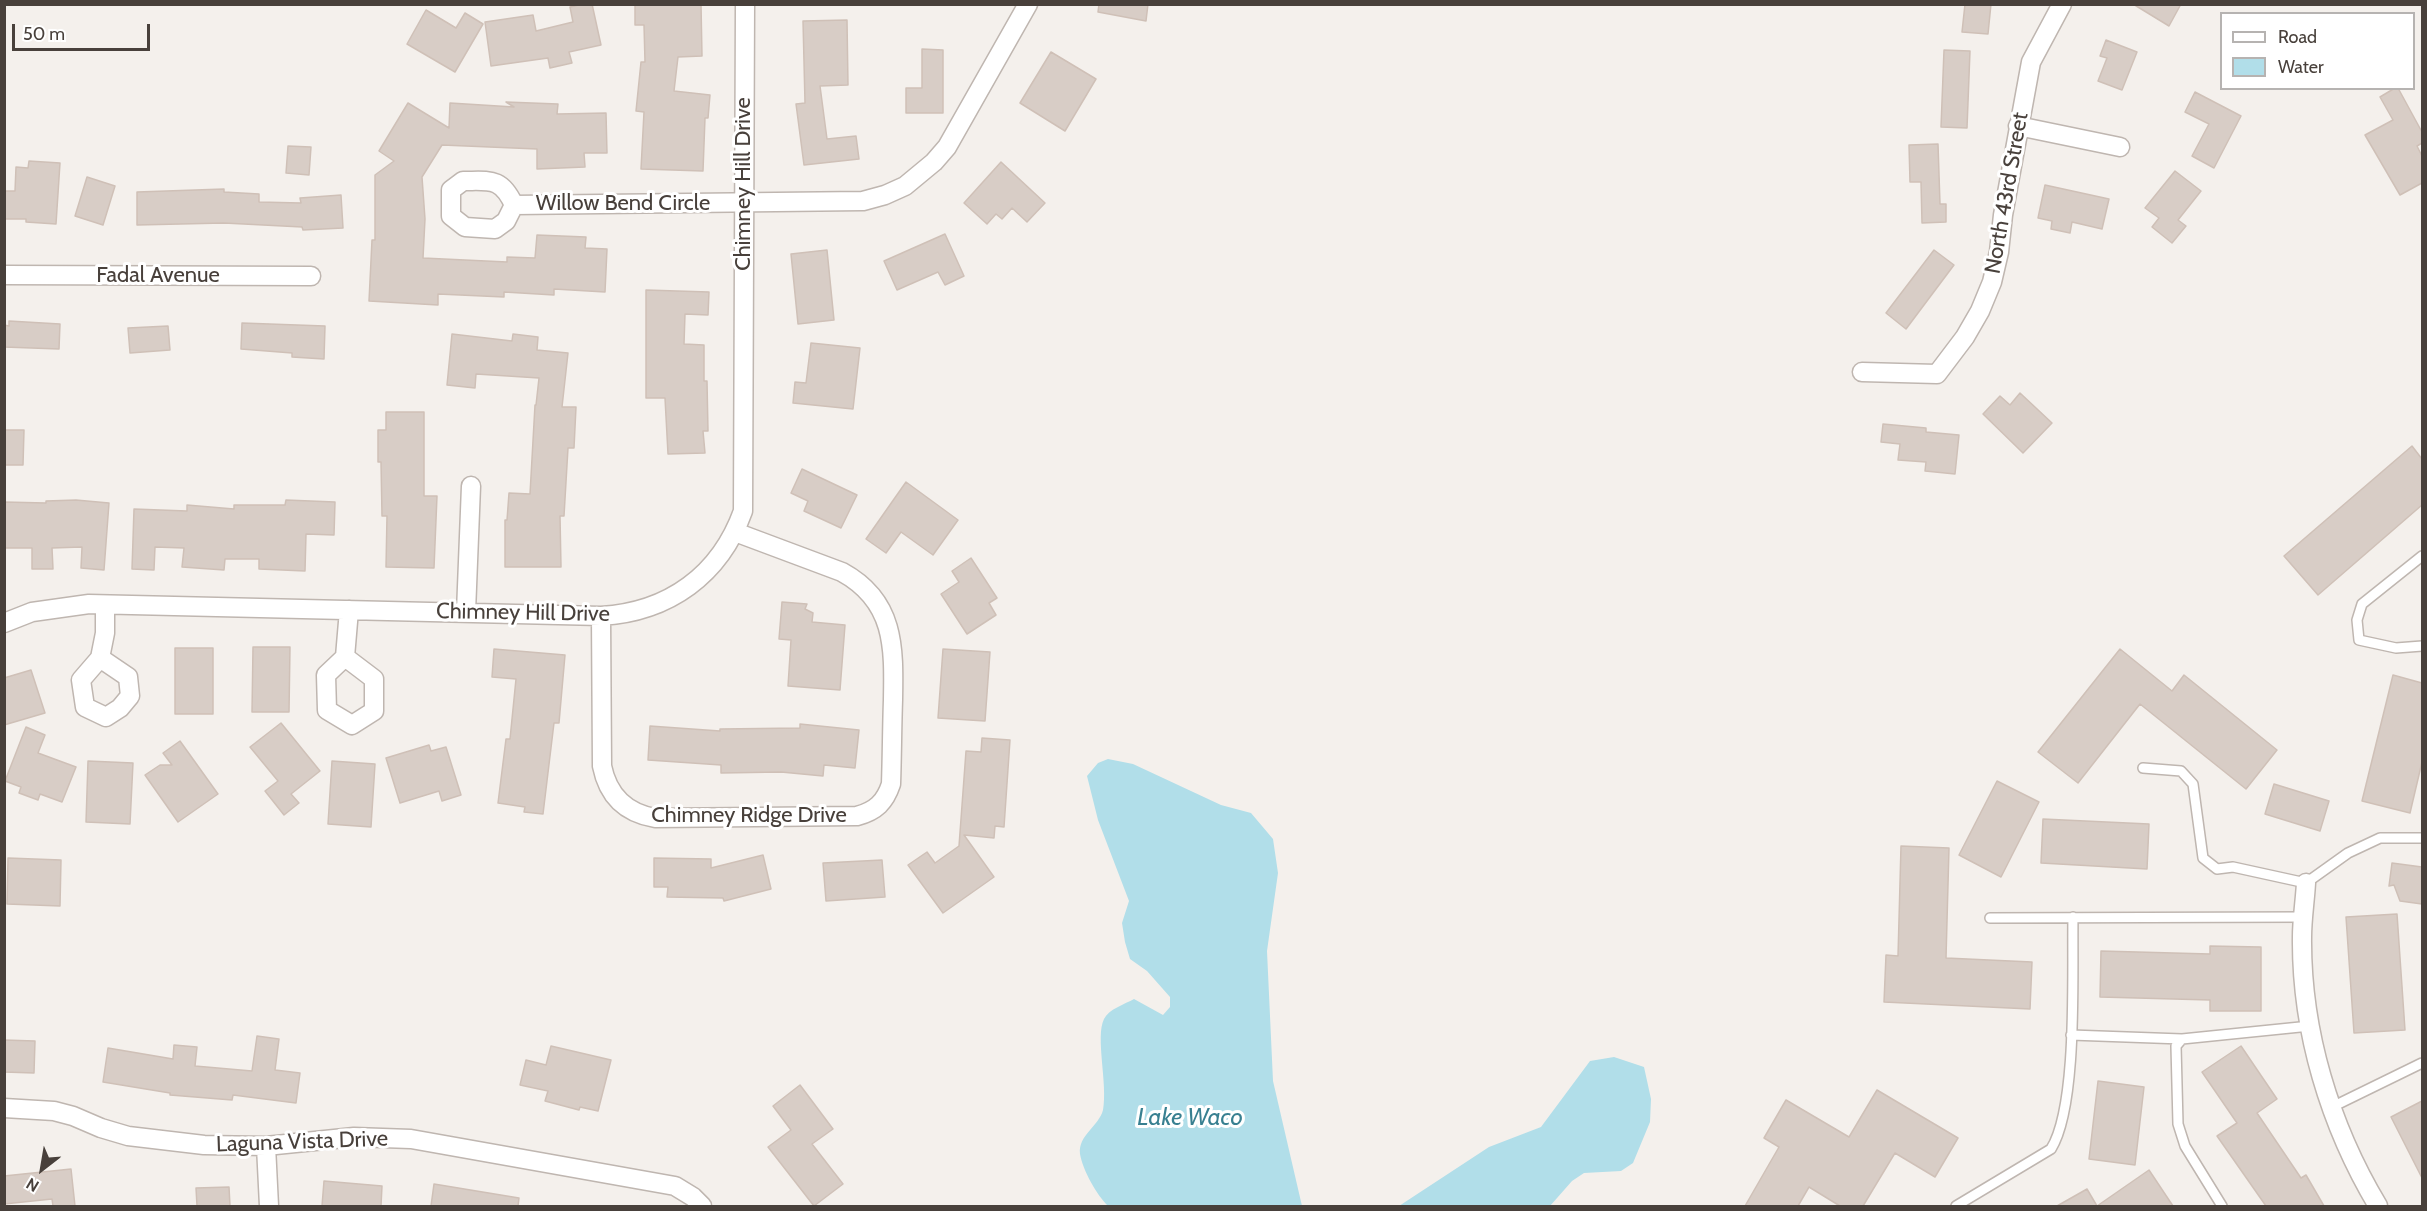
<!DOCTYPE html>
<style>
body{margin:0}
#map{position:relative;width:2427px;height:1211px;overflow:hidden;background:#f4f0ec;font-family:Cabin,sans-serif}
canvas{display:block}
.frame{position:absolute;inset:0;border:6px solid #48403b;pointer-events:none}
.legend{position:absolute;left:2220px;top:12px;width:195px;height:78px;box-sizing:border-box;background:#fff;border:2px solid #b6b3b1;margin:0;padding:8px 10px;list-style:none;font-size:18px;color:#48403b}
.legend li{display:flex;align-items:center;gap:12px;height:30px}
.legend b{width:30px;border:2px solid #b6b3b1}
.north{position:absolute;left:12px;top:1139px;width:60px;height:60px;-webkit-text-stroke:4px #fff;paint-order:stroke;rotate:211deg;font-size:16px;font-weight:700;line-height:24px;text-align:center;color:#48403b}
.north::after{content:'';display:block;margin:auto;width:21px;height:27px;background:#48403b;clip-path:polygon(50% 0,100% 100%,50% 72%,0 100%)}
.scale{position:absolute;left:12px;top:24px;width:138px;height:27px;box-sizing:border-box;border:3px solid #48403b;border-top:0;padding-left:8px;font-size:18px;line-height:21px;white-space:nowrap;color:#48403b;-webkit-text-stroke:4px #fff;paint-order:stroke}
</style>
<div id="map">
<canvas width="2427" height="1211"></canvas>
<div class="frame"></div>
<ul class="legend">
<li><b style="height:8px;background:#fff"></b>Road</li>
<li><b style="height:16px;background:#b1dee9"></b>Water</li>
</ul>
<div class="north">N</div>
<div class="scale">50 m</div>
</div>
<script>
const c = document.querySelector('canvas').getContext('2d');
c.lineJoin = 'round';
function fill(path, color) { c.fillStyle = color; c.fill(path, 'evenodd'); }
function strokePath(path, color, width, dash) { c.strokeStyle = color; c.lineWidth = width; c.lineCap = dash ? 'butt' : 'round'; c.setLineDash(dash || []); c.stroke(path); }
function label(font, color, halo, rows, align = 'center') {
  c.font = font + ' Cabin,sans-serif'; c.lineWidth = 6; c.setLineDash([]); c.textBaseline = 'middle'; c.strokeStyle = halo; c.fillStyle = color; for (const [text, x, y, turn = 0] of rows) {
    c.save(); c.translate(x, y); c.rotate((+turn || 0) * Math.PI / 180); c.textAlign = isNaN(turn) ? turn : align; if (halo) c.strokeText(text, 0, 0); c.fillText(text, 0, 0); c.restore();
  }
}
const water = new Path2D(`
 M 1108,759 L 1133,764 L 1221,805 L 1251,813 L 1273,839 L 1278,873 L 1267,951 L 1273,1081 L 1302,1206 L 1108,1206 C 1097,1195 1083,1171 1080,1154 C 1078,1135 1099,1126 1103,1110 C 1108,1084 1095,1037 1104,1019 C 1109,1009 1125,1004 1134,999 L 1163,1015 L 1170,1007 L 1170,997 L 1147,971 L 1130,959 L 1125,942 L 1122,923 L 1129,901 L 1098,820 L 1087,776 L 1098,763 Z
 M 1614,1057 L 1644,1067 L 1651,1099 L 1650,1122 L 1633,1163 L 1621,1171 L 1584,1173 L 1572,1181 L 1550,1206 L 1399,1206 L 1489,1147 L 1541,1127 L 1590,1061 Z`);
const building = new Path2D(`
 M 583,4 L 592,4 L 601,45 L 569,52 L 572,63 L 550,68 L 548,58 L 491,66 L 485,22 L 533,15 L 536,31 L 573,22 L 570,7 Z
 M 635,4 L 701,4 L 702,56 L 678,57 L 674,91 L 710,95 L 708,118 L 705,118 L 703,171 L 641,169 L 644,112 L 636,111 L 641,62 L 645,62 L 644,25 L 635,25 Z
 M 1099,4 L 1148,4 L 1146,21 L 1098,12 Z
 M 1965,4 L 1991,4 L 1988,34 L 1962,32 Z
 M 2133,4 L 2181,4 L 2169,26 Z
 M 426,10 L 456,28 L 465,13 L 483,24 L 455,72 L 407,44 Z
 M 847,20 L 848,85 L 820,86 L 827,139 L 856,136 L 859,159 L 804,165 L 796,104 L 805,103 L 803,21 Z
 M 2106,40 L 2137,52 L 2122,90 L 2098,81 L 2107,58 L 2100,56 Z
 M 922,49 L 943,50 L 943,113 L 906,113 L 906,88 L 922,88 Z
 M 1944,50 L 1970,51 L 1967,128 L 1941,127 Z
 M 1051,52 L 1096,79 L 1065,131 L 1020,103 Z
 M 2395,88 L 2398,88 L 2422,132 L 2422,143 L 2417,146 L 2422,156 L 2422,183 L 2400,195 L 2365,135 L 2393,120 L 2380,97 Z
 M 2195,92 L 2241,116 L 2214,168 L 2192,156 L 2209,124 L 2185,112 Z
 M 506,102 L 558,104 L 557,114 L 606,113 L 607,153 L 584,153 L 585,167 L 537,169 L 537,149 L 442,145 L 422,177 L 425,219 L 423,258 L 507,262 L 507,257 L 535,258 L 537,235 L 586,237 L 585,248 L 607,249 L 605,292 L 554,289 L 554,295 L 504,292 L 504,297 L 438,294 L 438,305 L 369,301 L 372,240 L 375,240 L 375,175 L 394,161 L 379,151 L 408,103 L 449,128 L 450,103 L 514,107 Z
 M 1938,144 L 1940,204 L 1946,204 L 1946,222 L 1922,223 L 1921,182 L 1910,182 L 1909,145 Z
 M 288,146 L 311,147 L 309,175 L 286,173 Z
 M 29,161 L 60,163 L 56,224 L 26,222 L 26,219 L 4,219 L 4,191 L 15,191 L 16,167 L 28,168 Z
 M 1001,162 L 1045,203 L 1027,222 L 1012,208 L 1002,219 L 996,214 L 987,224 L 964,203 Z
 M 2175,171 L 2201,191 L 2178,220 L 2186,226 L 2172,243 L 2152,227 L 2159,218 L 2145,208 Z
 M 87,177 L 115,186 L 103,225 L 75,216 Z
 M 2045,185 L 2109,199 L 2102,229 L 2072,222 L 2070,233 L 2051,229 L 2052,221 L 2038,218 Z
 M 224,189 L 224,192 L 259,194 L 259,202 L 301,203 L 300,198 L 341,195 L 343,228 L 303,230 L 302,227 L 224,223 L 137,225 L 137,192 Z
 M 945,234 L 964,276 L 945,285 L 938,272 L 897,290 L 884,261 Z
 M 827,250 L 834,320 L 798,324 L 791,254 Z
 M 1934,250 L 1954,265 L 1906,329 L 1886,313 Z
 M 646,290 L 709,292 L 708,315 L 685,314 L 684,344 L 704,345 L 704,381 L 707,381 L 708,431 L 703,431 L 705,453 L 668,454 L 665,398 L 646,398 Z
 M 9,321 L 60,324 L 59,349 L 4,347 L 4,325 L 9,326 Z
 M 242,323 L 325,326 L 324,359 L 292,357 L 292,353 L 241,349 Z
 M 168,326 L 170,350 L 130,353 L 128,328 Z
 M 452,334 L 512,341 L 513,334 L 538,337 L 537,350 L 568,353 L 562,407 L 576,407 L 574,448 L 568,448 L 564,516 L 560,516 L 561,567 L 505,567 L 505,520 L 507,520 L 509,493 L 530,494 L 535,405 L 536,405 L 539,378 L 476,374 L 475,388 L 447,385 Z
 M 811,343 L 860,348 L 853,409 L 793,403 L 795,382 L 806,383 Z
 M 2020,393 L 2052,423 L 2023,453 L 1983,414 L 2000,396 L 2010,405 Z
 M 386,412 L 424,412 L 424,496 L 437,496 L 434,568 L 386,567 L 387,516 L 382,516 L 381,462 L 378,462 L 378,430 L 386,430 Z
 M 1883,424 L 1926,428 L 1926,432 L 1959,435 L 1955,474 L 1925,471 L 1926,462 L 1898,460 L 1900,444 L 1881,442 Z
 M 4,430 L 24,430 L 23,465 L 4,465 Z
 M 2412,446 L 2422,459 L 2422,505 L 2318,595 L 2284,556 Z
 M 802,469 L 857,495 L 841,528 L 804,511 L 808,501 L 791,493 Z
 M 906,482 L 958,520 L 933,555 L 901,532 L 886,553 L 866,539 Z
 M 76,500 L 109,503 L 104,570 L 81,568 L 82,547 L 52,548 L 53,569 L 32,569 L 32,548 L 4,548 L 4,502 L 46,503 L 46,501 Z
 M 286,500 L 335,502 L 334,535 L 306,534 L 305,571 L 259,569 L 259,559 L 225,559 L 224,570 L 182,567 L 184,548 L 155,547 L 154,570 L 132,569 L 134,509 L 187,511 L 187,505 L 234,509 L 234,505 L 285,505 Z
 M 971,558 L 997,598 L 989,603 L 996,615 L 967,634 L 941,594 L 959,582 L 952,571 Z
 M 782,602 L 807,604 L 805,609 L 813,613 L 812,622 L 845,625 L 840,690 L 788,686 L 791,640 L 779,639 Z
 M 253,647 L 290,647 L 289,712 L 252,712 Z
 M 175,648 L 213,648 L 213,714 L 175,714 Z
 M 494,649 L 565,655 L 559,723 L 554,723 L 543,814 L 524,812 L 525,807 L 498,803 L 506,739 L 510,739 L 516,679 L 492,677 Z
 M 943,649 L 990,652 L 985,721 L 938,718 Z
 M 2120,649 L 2172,691 L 2184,675 L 2277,750 L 2246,789 L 2140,704 L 2078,783 L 2038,752 Z
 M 31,670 L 45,713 L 4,725 L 4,678 Z
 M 2393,675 L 2422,683 L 2422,762 L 2410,813 L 2362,801 Z
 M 281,723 L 320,771 L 291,794 L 299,803 L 284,815 L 265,791 L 278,781 L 250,747 Z
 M 800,724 L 859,730 L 855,768 L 824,765 L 823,776 L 781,772 L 721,773 L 721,765 L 648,760 L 650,726 L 720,731 L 720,729 L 800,728 Z
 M 26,727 L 45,735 L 38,753 L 76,767 L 62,802 L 40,794 L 38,800 L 19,793 L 21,787 L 5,781 Z
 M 982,738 L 1010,740 L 1004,827 L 995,826 L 994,838 L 964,835 L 994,877 L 943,913 L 908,865 L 927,852 L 935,863 L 959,846 L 966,751 L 981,752 Z
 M 180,741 L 218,794 L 178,822 L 145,775 L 160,765 L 172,765 L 163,753 Z
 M 429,745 L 431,751 L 446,747 L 461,795 L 442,801 L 439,791 L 400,803 L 386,758 Z
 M 88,761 L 133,763 L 130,824 L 86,822 Z
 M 332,761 L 375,764 L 371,827 L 328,824 Z
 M 1997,781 L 2039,802 L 2001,877 L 1959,855 Z
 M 2274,784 L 2329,801 L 2320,831 L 2265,814 Z
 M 2043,819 L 2149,824 L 2147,869 L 2041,863 Z
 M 1901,846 L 1949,848 L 1946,958 L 2032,962 L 2030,1009 L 1884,1002 L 1886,955 L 1898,956 Z
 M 763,855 L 771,889 L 724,901 L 723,898 L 667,897 L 668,887 L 654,887 L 654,858 L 711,859 L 711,868 Z
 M 8,858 L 61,860 L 60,906 L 7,904 Z
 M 882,860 L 885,897 L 826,901 L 823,863 Z
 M 2392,863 L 2422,867 L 2422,904 L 2400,901 L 2394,885 L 2389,886 Z
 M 2397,914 L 2405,1030 L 2354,1033 L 2346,917 Z
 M 2210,946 L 2261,947 L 2261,1011 L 2210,1011 L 2210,1000 L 2100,997 L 2101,951 L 2210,954 Z
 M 257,1036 L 279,1039 L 275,1070 L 300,1073 L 296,1103 L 233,1095 L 232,1100 L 170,1095 L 170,1093 L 103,1082 L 108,1048 L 173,1059 L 174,1045 L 197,1047 L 195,1066 L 252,1071 Z
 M 4,1040 L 35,1041 L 34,1073 L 4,1072 Z
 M 551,1046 L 611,1060 L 598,1111 L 580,1107 L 579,1110 L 545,1101 L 548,1091 L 520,1085 L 526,1060 L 546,1065 Z
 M 2241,1046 L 2277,1099 L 2257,1113 L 2301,1178 L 2306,1175 L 2324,1206 L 2266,1206 L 2217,1136 L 2237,1123 L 2202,1072 Z
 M 2098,1081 L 2144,1087 L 2135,1165 L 2089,1159 Z
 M 800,1085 L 833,1129 L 812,1144 L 843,1184 L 814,1206 L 768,1147 L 791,1130 L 773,1106 Z
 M 1877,1090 L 1958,1138 L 1935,1177 L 1895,1153 L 1863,1206 L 1840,1206 L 1809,1187 L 1798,1206 L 1745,1206 L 1779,1147 L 1764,1138 L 1786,1100 L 1849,1137 Z
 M 2422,1101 L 2422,1178 L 2391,1117 Z
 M 71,1169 L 75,1206 L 53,1206 L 52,1199 L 4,1204 L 4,1176 Z
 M 2149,1170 L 2173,1206 L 2057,1206 L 2087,1189 L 2097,1206 Z
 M 324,1181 L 382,1186 L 381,1206 L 322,1206 Z
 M 434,1184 L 519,1198 L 518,1206 L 431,1206 Z
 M 229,1187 L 230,1206 L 197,1206 L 196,1188 Z`);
const lane = new Path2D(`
 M 2422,556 L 2362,604 L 2357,620 L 2359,640 L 2396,648 L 2422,646
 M 2143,768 L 2181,771 L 2193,784 L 2203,858 L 2217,869 L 2233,867 L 2306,883 L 2348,853 L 2380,838 L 2422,838
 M 1990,918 L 2303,917
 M 2071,1035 L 2182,1039
 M 2332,1107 L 2422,1063
 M 1956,1206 L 2051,1149 C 2078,1106 2072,972 2073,917
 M 2222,1206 L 2185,1146 L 2178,1124 L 2176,1046 L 2182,1039 L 2310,1026`);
const street = new Path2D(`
 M 2018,126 L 2120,147
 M 463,181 C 490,181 501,177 514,205 L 506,221 L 495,229 L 465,227 L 451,216 L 451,190 Z
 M 514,205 L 863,201 L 885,195 L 905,186 L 934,162 L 947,147 L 1028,4
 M 4,275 L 311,276
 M 1862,372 L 1937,374 L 1965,337 L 1980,311 L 1992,282 L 1999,252 L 2003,215 L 2031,62 L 2062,4
 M 466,612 L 471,486
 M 601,616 L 602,766 C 608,796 626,813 655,818 L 857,816 C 876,811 885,802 891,784 C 892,756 892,728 893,700 C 894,647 895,601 842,572 L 735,532
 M 4,623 L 32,612 L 89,604 L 601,616 C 669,612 720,575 743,511 L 745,4
 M 345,657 L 374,679 L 374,711 L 352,725 L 327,710 L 326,675 L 345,657 L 349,610
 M 100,658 L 128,677 L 130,696 L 120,708 L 106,717 L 85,707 L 81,680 L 100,658 L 105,633 L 105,605
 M 2306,883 C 2305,901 2302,919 2302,937 C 2301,1031 2330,1126 2378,1206
 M 4,1108 L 54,1111 L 73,1116 L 101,1128 L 128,1136 L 204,1145 L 266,1146 L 354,1137 L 411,1139 L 675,1186 L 693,1197 L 702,1206
 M 266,1146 L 269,1206`);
const streetNames = [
 ["Chimney Hill Drive",744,184,-90],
 ["North 43rd Street",2007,193,-80],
 ["Willow Bend Circle",623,204],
 ["Fadal Avenue",158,276],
 ["Chimney Hill Drive",523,613,1],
 ["Chimney Ridge Drive",749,816],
 ["Laguna Vista Drive",302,1142,-2]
];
const waterNames = [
 ["Lake Waco",1190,1118]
];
fill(water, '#b1dee9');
fill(building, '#d8cdc6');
strokePath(building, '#cfc0b7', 1.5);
strokePath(lane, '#bfb6b0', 12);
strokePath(street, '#bfb6b0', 21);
strokePath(lane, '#fff', 9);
strokePath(street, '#fff', 18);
label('22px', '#48403b', '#fff', streetNames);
label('italic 24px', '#388091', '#fff', waterNames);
</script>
